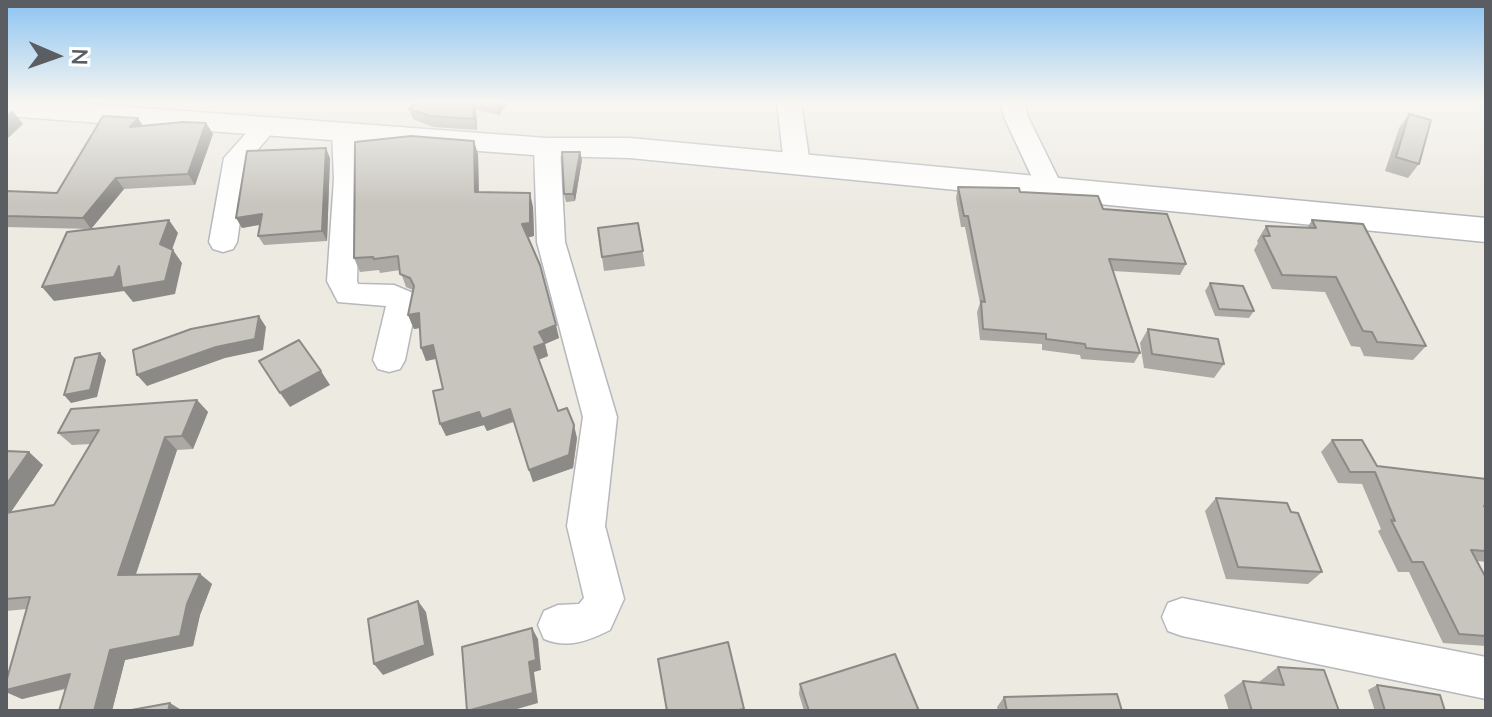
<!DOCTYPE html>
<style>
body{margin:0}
#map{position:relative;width:1492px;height:717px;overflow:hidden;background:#edeae2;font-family:Mulish,sans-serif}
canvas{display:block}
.frame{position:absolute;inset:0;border:8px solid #5a5e63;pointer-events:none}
.north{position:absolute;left:16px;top:16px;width:80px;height:80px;-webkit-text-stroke:6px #fff;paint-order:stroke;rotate:92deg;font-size:22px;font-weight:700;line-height:32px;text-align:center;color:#5a5e63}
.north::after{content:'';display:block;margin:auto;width:28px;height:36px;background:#5a5e63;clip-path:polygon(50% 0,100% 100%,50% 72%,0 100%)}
</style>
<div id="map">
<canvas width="1492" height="717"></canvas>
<div class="frame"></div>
<div class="north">N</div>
</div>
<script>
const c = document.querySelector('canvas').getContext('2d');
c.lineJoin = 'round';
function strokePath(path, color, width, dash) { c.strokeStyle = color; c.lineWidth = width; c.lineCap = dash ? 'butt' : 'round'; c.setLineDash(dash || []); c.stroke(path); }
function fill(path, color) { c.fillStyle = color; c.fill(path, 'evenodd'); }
const minor = new Path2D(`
 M 777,103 L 801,103 L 810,164 L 806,170 L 788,170 L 784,164 Z
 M 1001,103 L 1025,103 L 1028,117 L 1063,188 L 1059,194 L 1050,196 L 1041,194 L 1037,188 L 1004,117 Z
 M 266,119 L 275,121 L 278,126 L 249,160 L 237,242 L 233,249 L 223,252 L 213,249 L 209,242 L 224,158 L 257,121 Z
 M 344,125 L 353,127 L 356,132 L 360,179 L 357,281 L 358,284 L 394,285 L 413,293 L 417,301 L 405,360 L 400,369 L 389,372 L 378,369 L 373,360 L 386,306 L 338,302 L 327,281 L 334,179 L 332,132 L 335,127 Z
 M 547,139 L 556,142 L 560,147 L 565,242 L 617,417 L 605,526 L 624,599 L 610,630 C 588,641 568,649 544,639 L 538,625 L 544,611 L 558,605 L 579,604 L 584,598 L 567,526 L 583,417 L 537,242 L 534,147 L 538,142 Z
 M 1182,598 L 1486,657 L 1486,699 L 1182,636 L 1168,631 L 1162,617 L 1168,603 Z`);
const tertiary = new Path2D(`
 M 6,103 L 77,103 L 547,138 L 630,138 L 1486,218 L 1486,242 L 630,158 L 547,156 L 6,116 Z`);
const wall = new Path2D(`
 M 416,103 L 508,103 L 499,115 L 476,110 L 477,130 L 433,127 L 413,119 L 409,109 Z
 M 1479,103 L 1486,103 L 1486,110 Z
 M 1409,114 L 1419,164 L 1408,178 L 1385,171 L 1399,128 Z
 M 206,123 L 213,134 L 195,185 L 124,189 L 91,229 L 6,227 L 6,191 L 57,193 L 143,126 Z
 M 580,152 L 582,160 L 575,201 L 566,202 L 564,194 Z
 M 478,154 L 479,192 L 533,207 L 534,236 L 528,237 L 559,338 L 545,344 L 548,356 L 538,360 L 558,411 L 577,438 L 573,468 L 533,482 L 514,422 L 487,431 L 484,425 L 446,436 L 443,389 L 436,359 L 426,361 L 420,328 L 414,329 L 408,315 L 413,290 L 406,287 L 400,270 L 380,273 L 379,270 L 360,272 L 354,258 Z
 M 330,158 L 327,241 L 264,245 L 258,236 L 260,225 L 242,228 Z
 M 958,187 L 1020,192 L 1103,209 L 1186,264 L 1180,275 L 1113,271 L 1140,353 L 1134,363 L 1081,359 L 1080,355 L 1042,350 L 1042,344 L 980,340 L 977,312 L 980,303 L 965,227 L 961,227 L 956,198 Z
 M 1312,220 L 1426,346 L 1413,360 L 1364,356 L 1360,347 L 1351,346 L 1325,292 L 1272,289 L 1254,250 L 1258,243 L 1257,241 L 1266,226 L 1307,228 Z
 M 638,223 L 645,266 L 604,271 L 602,257 Z
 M 1210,283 L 1254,311 L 1249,318 L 1215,316 L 1205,291 Z
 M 1148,329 L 1224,364 L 1214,378 L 1144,368 L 1140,343 Z
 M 197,400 L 208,412 L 193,449 L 177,450 L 136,574 L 200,574 L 212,584 L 200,615 L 193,646 L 125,660 L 112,711 L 59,711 L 66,689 L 22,699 L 6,692 L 6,682 L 27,609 L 6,611 L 6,451 L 43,465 L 11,512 L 54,505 L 91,444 L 72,445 L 58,433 Z
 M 1332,440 L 1377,466 L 1486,479 L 1486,562 L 1477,561 L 1486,578 L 1486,646 L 1443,643 L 1409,572 L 1398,572 L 1378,531 L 1381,529 L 1362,484 L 1338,483 L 1321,452 Z
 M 1216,498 L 1291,512 L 1322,572 L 1308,584 L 1226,579 L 1205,511 Z
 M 1278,667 L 1339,711 L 1229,711 L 1224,695 L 1243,681 L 1259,682 Z
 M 800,684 L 919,711 L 804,711 L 799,694 Z
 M 1377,685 L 1445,711 L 1375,711 L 1368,690 Z
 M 1004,697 L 1122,711 L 998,711 L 997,707 Z`);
const shadedWall = new Path2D(`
 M 473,103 L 476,110 L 477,130 L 474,119 Z
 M 496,103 L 508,103 L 499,115 Z
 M 12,110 L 23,124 L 6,140 L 6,115 Z
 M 138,118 L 145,129 L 130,127 Z
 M 206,123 L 213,134 L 195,185 L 188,174 Z
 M 474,141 L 478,154 L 479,205 L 475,192 Z
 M 326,148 L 330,158 L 327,241 L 322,231 Z
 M 580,152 L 582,160 L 575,201 L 573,194 Z
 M 116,178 L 124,189 L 91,229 L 83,218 Z
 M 530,193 L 533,207 L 534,236 L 526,238 L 522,224 Z
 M 262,214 L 268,223 L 242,228 L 236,218 Z
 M 169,220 L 178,233 L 169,258 L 160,244 Z
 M 173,250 L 182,263 L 175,294 L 133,302 L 124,291 L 54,301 L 42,287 Z
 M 419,313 L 425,327 L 414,329 L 408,315 Z
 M 259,316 L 266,327 L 263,350 L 225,358 L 147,386 L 137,375 Z
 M 556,325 L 559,338 L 545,344 L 548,356 L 538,360 L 534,347 L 539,332 Z
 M 433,345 L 439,358 L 426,361 L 421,348 Z
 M 100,353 L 106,360 L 97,397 L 71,403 L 64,395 Z
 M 321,371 L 330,385 L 290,407 L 280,393 Z
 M 197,400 L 208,412 L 193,449 L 182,436 Z
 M 510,409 L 514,421 L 487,431 L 484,425 L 446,436 L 440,424 L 479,412 Z
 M 574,425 L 577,438 L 573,468 L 533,482 L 529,470 Z
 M 165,437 L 177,450 L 132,586 L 118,575 Z
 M 29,452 L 43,465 L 6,519 L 6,485 Z
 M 200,574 L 212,584 L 200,615 L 193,646 L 125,660 L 112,711 L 94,711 L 110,650 L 187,604 Z
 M 418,601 L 426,612 L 434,655 L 383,675 L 374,664 Z
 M 532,628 L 538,639 L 541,670 L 534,672 L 538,703 L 510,711 L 469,711 L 529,662 Z
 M 70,674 L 86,683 L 22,699 L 6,692 L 6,690 Z
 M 170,703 L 183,711 L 168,711 Z`);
const building = new Path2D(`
 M 416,103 L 473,103 L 474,119 L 430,116 L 409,109 Z
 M 1409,114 L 1431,120 L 1419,164 L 1396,157 Z
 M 103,116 L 138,118 L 130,127 L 183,122 L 206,123 L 188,174 L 116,178 L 83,218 L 6,216 L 6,191 L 57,193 Z
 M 411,136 L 474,141 L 475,192 L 530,193 L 530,223 L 522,224 L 540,265 L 556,325 L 539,332 L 545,343 L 534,347 L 558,411 L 567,408 L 574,425 L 569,455 L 529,470 L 510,409 L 482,419 L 479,412 L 440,424 L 433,391 L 443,389 L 433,345 L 421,348 L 419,313 L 408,315 L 414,286 L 410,278 L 400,274 L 398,256 L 374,259 L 373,257 L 354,258 L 355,142 Z
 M 326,148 L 322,231 L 258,236 L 262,214 L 236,218 L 247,151 Z
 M 562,152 L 580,152 L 573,194 L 564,194 Z
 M 958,187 L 1014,188 L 1019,188 L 1020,192 L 1098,196 L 1103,209 L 1167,214 L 1186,264 L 1109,259 L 1140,353 L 1086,348 L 1085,344 L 1046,339 L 1046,334 L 983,329 L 981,301 L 985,302 L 968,216 L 964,216 Z
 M 169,220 L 160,244 L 173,250 L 165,281 L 122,288 L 119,266 L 114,277 L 42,287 L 67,232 Z
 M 1312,220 L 1363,224 L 1426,346 L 1377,342 L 1372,332 L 1363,331 L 1336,277 L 1282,275 L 1263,236 L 1270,236 L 1266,226 L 1316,228 Z
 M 638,223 L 643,251 L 602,257 L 598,228 Z
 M 1210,283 L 1243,286 L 1254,311 L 1219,309 Z
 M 259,316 L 255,339 L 216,347 L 137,375 L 133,350 L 191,329 Z
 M 1148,329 L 1218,339 L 1224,364 L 1152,354 Z
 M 299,340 L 321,371 L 280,393 L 259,361 Z
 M 100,353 L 90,390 L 64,395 L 75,358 Z
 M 197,400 L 182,436 L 165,437 L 118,575 L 200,574 L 187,604 L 180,636 L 110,650 L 94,711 L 59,711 L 70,674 L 6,690 L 6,682 L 30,597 L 6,599 L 6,513 L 54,505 L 99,430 L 58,433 L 71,409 Z
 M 1332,440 L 1362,440 L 1377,466 L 1486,479 L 1486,506 L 1484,506 L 1486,509 L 1486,551 L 1471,550 L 1486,578 L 1486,636 L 1459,634 L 1423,562 L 1412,562 L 1391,520 L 1395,521 L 1375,472 L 1350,472 Z
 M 6,451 L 29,452 L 6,485 Z
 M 1216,498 L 1287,503 L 1291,512 L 1298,513 L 1322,572 L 1238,567 Z
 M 418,601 L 425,645 L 374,664 L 368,619 Z
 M 532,628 L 536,660 L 529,662 L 533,693 L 467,711 L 462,647 Z
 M 728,642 L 744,709 L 734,711 L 667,711 L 658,659 Z
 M 895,654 L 919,711 L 809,711 L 800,684 Z
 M 1278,667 L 1324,670 L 1339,711 L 1252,711 L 1243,681 L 1284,685 Z
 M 1377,685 L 1440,695 L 1445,711 L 1385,711 Z
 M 1117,694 L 1122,711 L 1007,711 L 1004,697 Z
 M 170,703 L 168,711 L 126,711 Z`);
strokePath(minor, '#b5b8bc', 3);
strokePath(tertiary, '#b5b8bc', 3);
fill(minor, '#fff');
fill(tertiary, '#fff');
fill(wall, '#aca9a4');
fill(shadedWall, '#8c8a86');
fill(building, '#c8c5bf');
strokePath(building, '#8c8a86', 2);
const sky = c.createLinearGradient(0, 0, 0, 204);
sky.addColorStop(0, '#8cc3f1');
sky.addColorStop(0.5, '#f7f6f2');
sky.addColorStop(1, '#f7f6f200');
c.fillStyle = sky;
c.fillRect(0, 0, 1492, 204);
</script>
